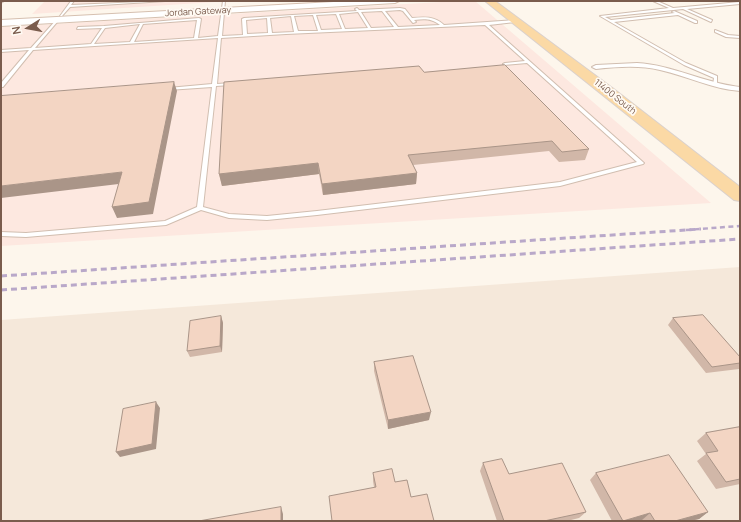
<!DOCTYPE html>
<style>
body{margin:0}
#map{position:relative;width:741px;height:522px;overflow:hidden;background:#fdf6ec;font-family:Manrope,sans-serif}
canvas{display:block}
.frame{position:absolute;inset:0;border:2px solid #7a5c4d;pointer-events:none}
.north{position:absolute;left:8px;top:8px;width:40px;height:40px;-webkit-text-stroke:3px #fffaf3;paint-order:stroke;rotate:259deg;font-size:11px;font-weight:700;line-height:16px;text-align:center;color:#7a5c4d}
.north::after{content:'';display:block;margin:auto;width:14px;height:18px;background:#7a5c4d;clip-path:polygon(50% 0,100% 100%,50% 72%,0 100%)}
</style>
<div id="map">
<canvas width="741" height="522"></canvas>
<div class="frame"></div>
<div class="north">N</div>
</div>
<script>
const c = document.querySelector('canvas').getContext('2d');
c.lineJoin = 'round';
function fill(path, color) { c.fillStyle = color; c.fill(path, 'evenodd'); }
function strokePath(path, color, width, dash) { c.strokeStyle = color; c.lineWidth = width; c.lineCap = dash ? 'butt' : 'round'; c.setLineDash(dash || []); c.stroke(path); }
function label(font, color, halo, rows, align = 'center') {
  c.font = font + ' Manrope,sans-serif'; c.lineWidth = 3.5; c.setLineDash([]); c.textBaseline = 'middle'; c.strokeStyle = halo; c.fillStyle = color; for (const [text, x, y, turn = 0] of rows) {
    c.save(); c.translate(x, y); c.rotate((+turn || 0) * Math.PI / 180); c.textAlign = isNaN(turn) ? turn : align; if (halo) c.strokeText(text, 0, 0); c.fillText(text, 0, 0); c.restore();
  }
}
const residential = new Path2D(`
 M 740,267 L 740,521 L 1,521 L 1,320 Z`);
const commercial = new Path2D(`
 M 45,1 L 230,1 L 32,14 Z
 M 459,1 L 475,1 L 711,203 L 1,246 L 1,27 Z`);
const service = new Path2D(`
 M 1,1 L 4,1 L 1,3 Z
 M 71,1 L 74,1 L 71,5 L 165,1 L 70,7 L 62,16 L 60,16 Z
 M 223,1 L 225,1 L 222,36 L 243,35 L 242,19 L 244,18 L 357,11 L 355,9 L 357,8 L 359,10 L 400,8 L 405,9 L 412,18 C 424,17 434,16 444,25 L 516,20 L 515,22 L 489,25 L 644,163 L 643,164 L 560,186 L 317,215 L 267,220 L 229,218 L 201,210 L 166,225 L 26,237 L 1,236 L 1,232 L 26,233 L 165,221 L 197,207 L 212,87 L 168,90 L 166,89 L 168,88 L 212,84 L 218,38 L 33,50 L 3,87 L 1,87 L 1,83 L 29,50 L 1,52 L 1,50 L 31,48 L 57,19 L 58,21 L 35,48 L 91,44 L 102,28 L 77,29 L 78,27 L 104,26 L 199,18 L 201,19 L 198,38 L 218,36 ZM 400,10 L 403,11 L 413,23 L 416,22 L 414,20 C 424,19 431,18 440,25 L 398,27 L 385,11 ZM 382,11 L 394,27 L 371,28 L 361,12 ZM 358,12 L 368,28 L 345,29 L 339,14 ZM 336,14 L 342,29 L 321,30 L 316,15 ZM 313,15 L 318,31 L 298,31 L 294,16 ZM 291,16 L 294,32 L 272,33 L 270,18 ZM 267,18 L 268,33 L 247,34 L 246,20 ZM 197,20 L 194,38 L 134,42 L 143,24 ZM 140,24 L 130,42 L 94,44 L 105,28 ZM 485,25 L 525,61 L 505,63 L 503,64 L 504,65 L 527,63 L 637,162 L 560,182 L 317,211 L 267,216 L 229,214 L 203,207 L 216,86 L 231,85 L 233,84 L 231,83 L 217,84 L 221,38 L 286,34 Z
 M 653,1 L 657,1 L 673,8 L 740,2 L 740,4 L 687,9 L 712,20 L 711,22 L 683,9 L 605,17 L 611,20 L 675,13 L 672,12 L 674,11 L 697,21 L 697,23 L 695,23 L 678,15 L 614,22 L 686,63 L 717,76 L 717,86 L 713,85 L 714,78 L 684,65 L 600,16 L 669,8 Z
 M 715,30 L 728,35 L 740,36 L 740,38 L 726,37 L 715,32 Z`);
const minor = new Path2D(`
 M 637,63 C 673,65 704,83 740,87 L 740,91 C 712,89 687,76 660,70 C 639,65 617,67 596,69 L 592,67 L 596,65 Z`);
const secondary = new Path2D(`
 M 352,1 L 399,1 L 395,3 L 1,26 L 1,20 Z`);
const primary = new Path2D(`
 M 485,1 L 495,1 L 615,90 L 740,187 L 740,201 L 734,200 Z`);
const railFar1 = new Path2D(`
 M 686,230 L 740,226`);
const rail = new Path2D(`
 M 1,276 L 701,229
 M 1,290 L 740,239`);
const wall = new Path2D(`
 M 424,72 L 589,149 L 585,160 L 559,162 L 549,151 L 413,165 L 417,173 L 416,184 L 323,195 L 319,174 L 222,186 L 219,174 Z
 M 221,316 L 223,323 L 222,352 L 190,357 L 187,351 Z
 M 673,318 L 740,357 L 740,368 L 739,369 L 706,373 L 668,325 Z
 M 374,362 L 429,420 L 388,429 L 374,371 Z
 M 740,427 L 740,484 L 716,489 L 697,461 L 706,454 L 697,441 L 706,433 Z
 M 483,463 L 509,474 L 586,512 L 579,518 L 567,521 L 497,521 L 480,471 Z
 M 373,473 L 395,482 L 411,497 L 434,521 L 374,487 L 373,481 Z
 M 596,473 L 708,512 L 699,519 L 690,521 L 643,521 L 642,520 L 638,521 L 612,521 L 590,480 Z`);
const shadedWall = new Path2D(`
 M 174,82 L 177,91 L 153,214 L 117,218 L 112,207 Z
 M 318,163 L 319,174 L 222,186 L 219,174 Z
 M 122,172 L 127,183 L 1,198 L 1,186 Z
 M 417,173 L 416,184 L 323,195 L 322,184 Z
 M 221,316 L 223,323 L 222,352 L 220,346 Z
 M 156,402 L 160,408 L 156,449 L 120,457 L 116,452 Z
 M 431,412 L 429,420 L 388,429 L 388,420 Z
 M 281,507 L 283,514 L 283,521 L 281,521 Z
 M 708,512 L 699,519 L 690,521 L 675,521 Z
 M 650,513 L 642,520 L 638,521 L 623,521 Z`);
const building = new Path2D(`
 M 505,65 L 589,149 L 562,152 L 552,141 L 408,155 L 417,173 L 322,184 L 318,163 L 219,174 L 224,82 L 419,66 L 424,72 Z
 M 174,82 L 149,202 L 112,207 L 122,172 L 1,186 L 1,96 Z
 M 703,315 L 740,357 L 740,363 L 712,367 L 673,318 Z
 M 221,316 L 220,346 L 187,351 L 190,321 Z
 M 413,356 L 431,412 L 388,420 L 374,362 Z
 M 156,402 L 152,444 L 116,452 L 123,409 Z
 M 740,427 L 740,479 L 726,482 L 706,453 L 718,451 L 706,433 Z
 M 669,455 L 708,512 L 675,521 L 655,521 L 650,513 L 623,521 L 596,473 Z
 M 502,459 L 509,474 L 562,463 L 586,512 L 544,521 L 504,521 L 483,463 Z
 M 392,469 L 395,482 L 407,480 L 411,497 L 427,494 L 434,521 L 332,521 L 329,496 L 376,487 L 373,473 Z
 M 281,507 L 281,521 L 199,521 Z`);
const farStreetnames = [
 ["Jordan Gateway",198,12,-3],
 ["11400 South",615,97,38]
];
fill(residential, '#f5e8da');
fill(commercial, '#fde8e0');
strokePath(service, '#d1beb0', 2);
strokePath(minor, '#d1beb0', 2);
strokePath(secondary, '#d6c0b0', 2);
strokePath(primary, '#dad1cd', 2);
fill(service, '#fff');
fill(minor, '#fff');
fill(secondary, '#fff');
fill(primary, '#fbd9a5');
strokePath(railFar1, '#b9a8c9', 2.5, [5, 3.5]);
strokePath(rail, '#b9a8c9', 3, [6, 4]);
fill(wall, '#d1b7a8');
fill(shadedWall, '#aa9588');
fill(building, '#f3d5c3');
strokePath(building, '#aa9588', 1);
label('9px', '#7a5c4d', '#fffaf3', farStreetnames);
</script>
